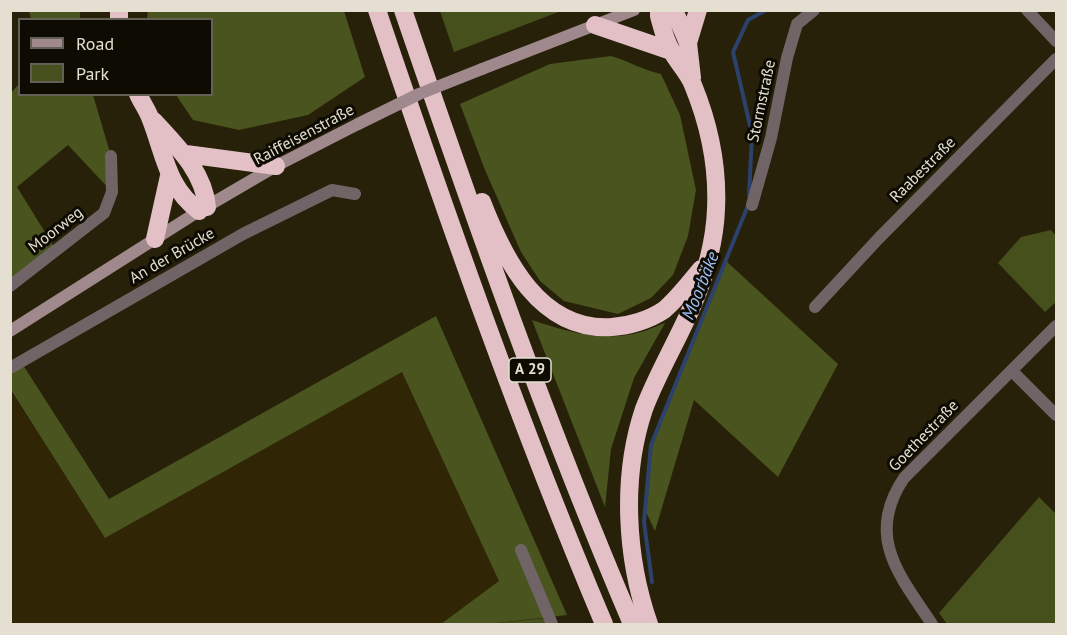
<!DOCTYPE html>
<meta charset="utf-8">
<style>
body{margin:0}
#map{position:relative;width:1067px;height:635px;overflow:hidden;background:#282109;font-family:"PT Sans",sans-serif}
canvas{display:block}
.frame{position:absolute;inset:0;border:12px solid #e4dfd1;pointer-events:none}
.legend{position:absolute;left:18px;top:18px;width:195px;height:78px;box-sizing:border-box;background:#0e0b03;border:2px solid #646055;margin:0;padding:8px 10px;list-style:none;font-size:18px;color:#e4dfd1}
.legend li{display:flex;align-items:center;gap:12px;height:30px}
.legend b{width:30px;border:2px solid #646055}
</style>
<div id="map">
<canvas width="1067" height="635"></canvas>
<div class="frame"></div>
<ul class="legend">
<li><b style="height:8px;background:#9f898c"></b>Road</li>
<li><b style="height:16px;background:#46501d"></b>Park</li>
</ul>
</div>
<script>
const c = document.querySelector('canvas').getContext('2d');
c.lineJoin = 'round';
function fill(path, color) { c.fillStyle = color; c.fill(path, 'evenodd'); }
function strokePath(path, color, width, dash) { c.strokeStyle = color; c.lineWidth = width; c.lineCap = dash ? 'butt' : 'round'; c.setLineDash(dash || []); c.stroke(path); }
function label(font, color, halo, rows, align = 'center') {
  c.font = font + ' "PT Sans",sans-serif'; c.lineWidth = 6; c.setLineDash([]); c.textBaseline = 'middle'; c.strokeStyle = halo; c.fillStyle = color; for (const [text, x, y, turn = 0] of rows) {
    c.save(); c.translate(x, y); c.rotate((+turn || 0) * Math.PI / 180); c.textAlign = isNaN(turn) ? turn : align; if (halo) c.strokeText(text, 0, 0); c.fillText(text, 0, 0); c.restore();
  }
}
const built = new Path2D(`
 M 402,372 L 500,581 L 441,624 L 11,624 L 10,390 L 105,538 Z`);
const green = new Path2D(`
 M 440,11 L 440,10 L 561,11 L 454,52 Z
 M 1051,230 L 1056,236 L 1056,302 L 1045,312 L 998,263 L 1021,237 Z
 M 1039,497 L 1056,514 L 1056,624 L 947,624 L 939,613 Z
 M 545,618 L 547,624 L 488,624 Z`);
const forest = new Path2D(`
 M 148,10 L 344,11 L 365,77 L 308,115 L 239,130 L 193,120 L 176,95 L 212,94 L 212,20 L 147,19 Z
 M 29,11 L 80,11 L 80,19 L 31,19 Z
 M 611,56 C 628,61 643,70 661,74 L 680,115 L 696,190 L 688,236 L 673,275 L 651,298 L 618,314 L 564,301 L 540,281 L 521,252 L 485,170 L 460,104 L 550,64 Z
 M 19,84 L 20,94 L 93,95 L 111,156 L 112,192 L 68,145 L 17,187 L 56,250 L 11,287 L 11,93 Z
 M 725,260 L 838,364 L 778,477 L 694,400 L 655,531 L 645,510 L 651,445 Z
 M 436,316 L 567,615 L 488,624 L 441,624 L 499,581 L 402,372 L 105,538 L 11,390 L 11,372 L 23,365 L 109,499 Z
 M 532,320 C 565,331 598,341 633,334 C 644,332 654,327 665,323 L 634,378 L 611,449 L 605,507 Z`);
const stream = new Path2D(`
 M 749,196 L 752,134 L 733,52 L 748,20 L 766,10
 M 652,582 L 644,522 L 651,445 L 749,203`);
const street = new Path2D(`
 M 1027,10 L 1056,41
 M 752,205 L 771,138 L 787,58 L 797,24 L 814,10
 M 10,286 L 104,213 L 112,192 L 111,156
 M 815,307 L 879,238 L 1056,59
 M 10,368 L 243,234 L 332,190 L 355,194
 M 1012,371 L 1056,415
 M 521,550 L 552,624
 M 932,624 C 899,575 865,536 904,478 L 1056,326`);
const secondary = new Path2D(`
 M 482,69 L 634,10
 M 10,331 L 199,211 L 276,166 L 358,124`);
const highway = new Path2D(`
 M 377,10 C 447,217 519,423 604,624
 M 403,10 C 474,217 546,423 632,624
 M 674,10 L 688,43 L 692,78
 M 119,20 L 119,10
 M 595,25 L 671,51
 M 688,43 L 698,10
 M 138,94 C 142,103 148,111 151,120 C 165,156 167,187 199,211
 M 154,121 C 177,146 204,172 207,207
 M 186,154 L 276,166
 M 482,202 C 504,259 540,332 612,327 C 629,326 649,320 664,310 C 678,298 689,283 701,269
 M 155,239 L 169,176
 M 649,624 C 626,558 621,477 644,409 C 658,372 679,338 694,302 C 706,274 715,239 716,209 C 718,167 709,124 693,85 C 688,72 677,62 671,50 C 665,40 662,27 659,16 L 659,10`);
const secondaryBridge = new Path2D(`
 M 358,124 L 419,94 L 482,69`);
const shields = [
 [530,370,42]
];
const shieldNames = [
 ["A 29",530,370]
];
const streetNames = [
 ["Stormstraße",762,101,-78],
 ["Raiffeisenstraße",304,135,-28],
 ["Raabestraße",923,170,-45],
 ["Moorweg",56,230,-38],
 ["An der Brücke",172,256,-30],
 ["Goethestraße",924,436,-46]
];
const waterNames = [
 ["Moorbäke",701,286,-68]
];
fill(built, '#302605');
fill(green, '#46501d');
fill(forest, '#49541e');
strokePath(stream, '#2c426d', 4);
strokePath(street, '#716466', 12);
strokePath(secondary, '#9f898c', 12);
strokePath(highway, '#e3c0c5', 18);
strokePath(secondaryBridge, '#9f898c', 12);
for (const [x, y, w] of shields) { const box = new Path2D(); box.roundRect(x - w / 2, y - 12, w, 24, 4.5); c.fillStyle = '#0e0b03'; c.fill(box); strokePath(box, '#e4dfd1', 1.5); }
label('bold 15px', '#e4dfd1', null, shieldNames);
label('16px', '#e4dfd1', '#0e0b03', streetNames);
label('italic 18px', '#a1c0f8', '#0e0b03', waterNames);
</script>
